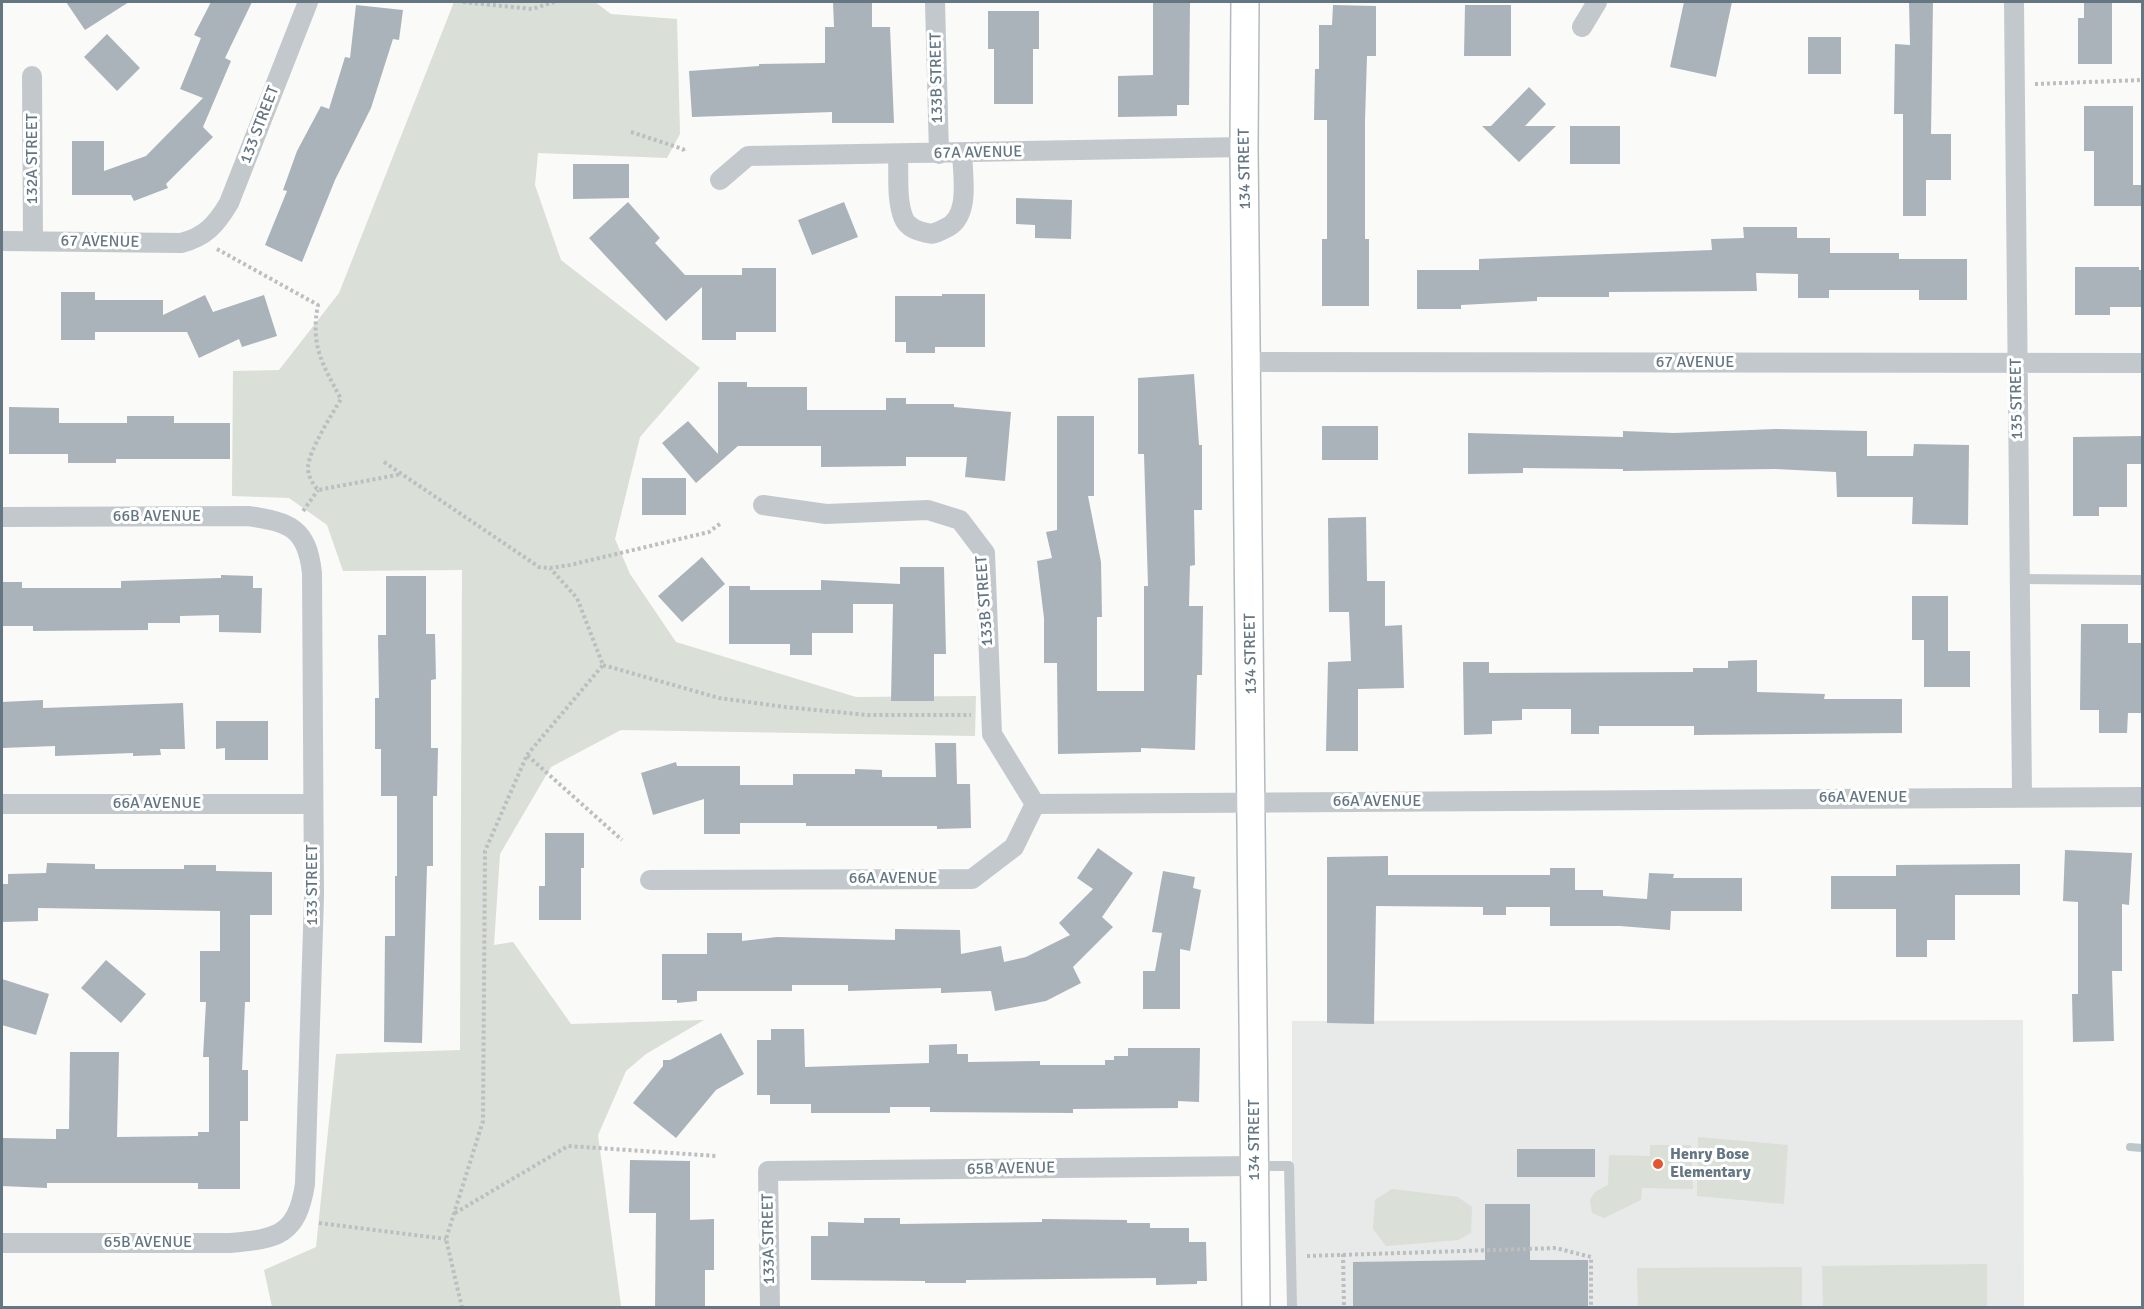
<!DOCTYPE html>
<style>
body{margin:0}
#map{position:relative;width:2144px;height:1309px;overflow:hidden;background:#fafaf8;font-family:Signika,sans-serif}
canvas{display:block}
.frame{position:absolute;inset:0;border:3px solid #657683;pointer-events:none}
</style>
<div id="map">
<canvas width="2144" height="1309"></canvas>
<div class="frame"></div>
</div>
<script>
const c = document.querySelector('canvas').getContext('2d');
c.lineJoin = 'round';
function fill(path, color) { c.fillStyle = color; c.fill(path, 'evenodd'); }
function strokePath(path, color, width, dash) { c.strokeStyle = color; c.lineWidth = width; c.lineCap = dash ? 'butt' : 'round'; c.setLineDash(dash || []); c.stroke(path); }
function label(font, color, halo, rows, align = 'center') {
  c.font = font + ' Signika,sans-serif'; c.lineWidth = 6; c.setLineDash([]); c.textBaseline = 'middle'; c.strokeStyle = halo; c.fillStyle = color; for (const [text, x, y, turn = 0] of rows) {
    c.save(); c.translate(x, y); c.rotate((+turn || 0) * Math.PI / 180); c.textAlign = isNaN(turn) ? turn : align; if (halo) c.strokeText(text, 0, 0); c.fillText(text, 0, 0); c.restore();
  }
}
const built = new Path2D(`
 M 2023,1020 L 2024,1307 L 1292,1307 L 1292,1021 Z`);
const green = new Path2D(`
 M 454,2 L 595,2 L 611,14 L 677,19 L 680,134 L 667,158 L 538,153 L 535,185 L 561,260 L 700,368 L 640,437 L 615,539 L 630,574 L 676,642 L 856,697 L 976,696 L 975,736 L 621,730 L 551,767 L 500,854 L 494,945 L 513,942 L 571,1024 L 704,1020 L 646,1054 L 626,1071 L 598,1135 L 621,1306 L 272,1307 L 264,1270 L 316,1247 L 336,1054 L 460,1050 L 462,570 L 343,571 L 327,525 L 289,498 L 232,496 L 233,371 L 279,370 L 339,293 Z
 M 1698,1137 L 1788,1145 L 1784,1204 L 1697,1196 Z
 M 1650,1145 L 1691,1145 L 1693,1189 L 1642,1188 L 1641,1200 L 1604,1218 L 1592,1213 L 1590,1200 L 1595,1192 L 1608,1185 L 1609,1155 L 1650,1156 Z
 M 1392,1189 L 1458,1197 L 1472,1207 L 1471,1233 L 1458,1240 L 1386,1246 L 1373,1229 L 1375,1200 Z
 M 1987,1264 L 1987,1307 L 1823,1307 L 1822,1266 Z
 M 1802,1267 L 1802,1307 L 1638,1307 L 1637,1268 Z`);
const stream = new Path2D(`
 M 2130,1147 L 2142,1148`);
const building = new Path2D(`
 M 66,2 L 129,2 L 85,30 Z
 M 211,2 L 252,2 L 225,58 L 231,61 L 203,127 L 213,137 L 166,184 L 168,188 L 134,201 L 131,195 L 72,195 L 72,141 L 104,141 L 104,171 L 146,156 L 203,98 L 180,89 L 201,38 L 194,35 Z
 M 833,2 L 872,2 L 872,27 L 890,27 L 894,123 L 832,123 L 832,112 L 692,117 L 689,71 L 759,66 L 759,64 L 825,63 L 825,27 L 834,27 Z
 M 1153,2 L 1190,2 L 1189,105 L 1177,105 L 1177,116 L 1118,117 L 1118,76 L 1153,75 Z
 M 1684,2 L 1732,2 L 1716,77 L 1670,67 Z
 M 1909,2 L 1933,2 L 1931,134 L 1951,134 L 1951,180 L 1926,180 L 1926,216 L 1903,216 L 1903,114 L 1894,114 L 1895,44 L 1910,45 Z
 M 2084,2 L 2112,2 L 2112,64 L 2078,64 L 2078,18 L 2084,18 Z
 M 356,5 L 403,10 L 399,40 L 393,39 L 371,108 L 335,180 L 302,262 L 265,245 L 287,191 L 283,190 L 297,151 L 321,106 L 329,109 L 345,57 L 350,58 Z
 M 1333,5 L 1376,6 L 1376,56 L 1367,56 L 1365,121 L 1365,239 L 1369,239 L 1369,306 L 1322,306 L 1322,239 L 1327,239 L 1327,120 L 1314,120 L 1315,69 L 1319,69 L 1319,25 L 1332,25 Z
 M 1465,5 L 1511,5 L 1511,56 L 1464,56 Z
 M 988,11 L 1039,11 L 1039,49 L 1033,49 L 1033,104 L 994,104 L 994,49 L 988,49 Z
 M 107,34 L 140,68 L 117,91 L 84,57 Z
 M 1808,37 L 1841,37 L 1841,74 L 1808,74 Z
 M 1529,87 L 1546,104 L 1525,126 L 1556,126 L 1519,162 L 1482,126 L 1491,126 Z
 M 2084,106 L 2133,106 L 2133,185 L 2142,185 L 2142,206 L 2094,206 L 2094,151 L 2084,151 Z
 M 1570,126 L 1620,126 L 1620,164 L 1570,164 Z
 M 573,164 L 629,164 L 629,198 L 573,199 Z
 M 1016,198 L 1072,200 L 1071,239 L 1035,238 L 1035,225 L 1016,224 Z
 M 628,202 L 660,238 L 655,243 L 685,275 L 742,275 L 742,268 L 776,268 L 776,332 L 736,332 L 736,340 L 702,340 L 702,287 L 666,321 L 589,238 Z
 M 844,202 L 858,237 L 812,255 L 798,220 Z
 M 1743,227 L 1797,227 L 1797,238 L 1830,238 L 1830,253 L 1899,253 L 1899,259 L 1967,259 L 1967,300 L 1919,300 L 1919,290 L 1829,290 L 1829,298 L 1798,298 L 1798,274 L 1756,273 L 1757,291 L 1609,292 L 1609,297 L 1537,297 L 1537,301 L 1461,305 L 1461,309 L 1417,309 L 1417,270 L 1479,270 L 1479,259 L 1712,250 L 1711,239 L 1744,238 Z
 M 2075,267 L 2139,267 L 2139,270 L 2142,270 L 2142,307 L 2110,307 L 2110,315 L 2075,315 Z
 M 61,292 L 95,292 L 95,300 L 163,300 L 163,315 L 205,295 L 213,312 L 264,295 L 277,336 L 242,347 L 239,339 L 199,358 L 187,332 L 95,332 L 95,340 L 61,340 Z
 M 942,294 L 985,294 L 985,347 L 935,347 L 935,353 L 906,353 L 906,342 L 895,342 L 895,296 L 942,296 Z
 M 1194,374 L 1199,445 L 1202,445 L 1202,510 L 1194,510 L 1195,565 L 1190,566 L 1189,606 L 1203,606 L 1202,675 L 1197,675 L 1195,750 L 1141,748 L 1141,752 L 1058,754 L 1057,663 L 1044,663 L 1044,618 L 1037,561 L 1052,558 L 1046,532 L 1057,530 L 1057,416 L 1094,416 L 1094,496 L 1088,496 L 1101,562 L 1102,617 L 1097,617 L 1097,691 L 1144,691 L 1144,586 L 1148,586 L 1144,454 L 1138,454 L 1138,378 Z
 M 718,382 L 747,382 L 747,387 L 807,387 L 807,410 L 886,410 L 886,398 L 906,398 L 906,404 L 954,404 L 954,407 L 1011,412 L 1005,481 L 965,477 L 967,457 L 906,457 L 906,466 L 821,467 L 821,446 L 738,446 L 696,483 L 662,443 L 688,421 L 718,454 Z
 M 9,407 L 59,408 L 59,423 L 127,423 L 127,416 L 174,416 L 174,423 L 230,423 L 230,459 L 116,459 L 116,463 L 68,463 L 68,454 L 9,454 Z
 M 1322,426 L 1378,426 L 1378,460 L 1322,460 Z
 M 1776,429 L 1867,431 L 1867,456 L 1913,456 L 1914,444 L 1969,445 L 1968,525 L 1912,524 L 1913,497 L 1837,497 L 1836,472 L 1775,469 L 1623,471 L 1623,469 L 1523,468 L 1523,473 L 1468,474 L 1468,433 L 1623,437 L 1623,431 L 1674,433 Z
 M 2142,436 L 2142,464 L 2127,464 L 2127,507 L 2099,507 L 2099,516 L 2073,516 L 2073,437 Z
 M 642,478 L 686,478 L 686,515 L 642,515 Z
 M 1366,517 L 1367,581 L 1385,581 L 1385,626 L 1402,625 L 1404,688 L 1358,689 L 1358,751 L 1326,751 L 1328,662 L 1351,661 L 1349,612 L 1329,612 L 1328,518 Z
 M 702,557 L 725,584 L 682,622 L 658,596 Z
 M 900,567 L 944,567 L 946,654 L 934,654 L 934,701 L 891,701 L 893,604 L 853,604 L 853,633 L 812,633 L 812,655 L 790,655 L 790,644 L 729,644 L 729,586 L 750,586 L 750,590 L 821,590 L 821,580 L 900,584 Z
 M 221,575 L 253,576 L 253,588 L 262,588 L 261,633 L 219,632 L 219,615 L 180,616 L 180,623 L 148,623 L 148,630 L 33,631 L 33,626 L 2,626 L 2,582 L 22,582 L 22,588 L 121,588 L 121,581 L 221,578 Z
 M 386,576 L 426,576 L 426,634 L 435,634 L 436,679 L 431,680 L 431,748 L 438,748 L 437,796 L 433,796 L 433,866 L 427,866 L 422,1043 L 384,1042 L 385,936 L 395,936 L 395,876 L 397,876 L 397,796 L 381,796 L 381,749 L 375,749 L 375,698 L 379,698 L 378,635 L 386,635 Z
 M 1912,596 L 1948,596 L 1948,651 L 1970,651 L 1970,687 L 1924,687 L 1924,640 L 1912,640 Z
 M 2081,624 L 2128,624 L 2128,643 L 2142,643 L 2142,713 L 2128,713 L 2127,733 L 2099,733 L 2099,710 L 2080,710 Z
 M 1757,660 L 1757,692 L 1825,694 L 1824,699 L 1902,699 L 1902,733 L 1694,735 L 1694,726 L 1599,726 L 1599,734 L 1571,734 L 1571,709 L 1522,709 L 1522,720 L 1492,721 L 1492,734 L 1464,735 L 1463,662 L 1489,662 L 1489,673 L 1693,672 L 1693,668 L 1728,668 L 1728,661 Z
 M 43,700 L 43,708 L 183,703 L 185,749 L 160,749 L 161,755 L 133,756 L 133,753 L 55,756 L 55,746 L 2,748 L 2,702 Z
 M 216,721 L 268,721 L 268,760 L 225,760 L 225,748 L 216,749 Z
 M 935,743 L 956,743 L 957,784 L 970,784 L 971,828 L 937,829 L 937,826 L 806,826 L 806,823 L 740,823 L 740,834 L 704,834 L 704,799 L 653,815 L 641,773 L 676,762 L 677,766 L 740,766 L 740,785 L 793,785 L 793,774 L 855,774 L 855,769 L 882,770 L 882,777 L 936,777 Z
 M 545,833 L 584,833 L 584,868 L 581,868 L 581,920 L 539,920 L 539,886 L 545,886 Z
 M 1098,848 L 1133,873 L 1102,917 L 1113,927 L 1073,967 L 1081,983 L 1046,1001 L 995,1011 L 991,991 L 941,993 L 941,988 L 848,991 L 848,985 L 792,985 L 792,991 L 697,991 L 697,1001 L 677,1003 L 677,1000 L 662,1000 L 662,954 L 707,954 L 707,933 L 742,933 L 742,941 L 777,937 L 895,940 L 895,929 L 960,930 L 961,954 L 1001,946 L 1004,962 L 1026,957 L 1070,935 L 1059,923 L 1093,889 L 1077,878 Z
 M 2065,850 L 2132,853 L 2129,905 L 2122,904 L 2122,971 L 2112,971 L 2114,1041 L 2073,1042 L 2072,994 L 2078,994 L 2078,902 L 2063,901 Z
 M 1388,856 L 1388,875 L 1550,875 L 1550,868 L 1575,868 L 1575,890 L 1603,890 L 1603,896 L 1647,899 L 1649,873 L 1674,874 L 1673,878 L 1742,878 L 1742,911 L 1671,911 L 1670,930 L 1620,926 L 1550,926 L 1550,907 L 1506,907 L 1506,915 L 1483,915 L 1483,907 L 1376,906 L 1374,1024 L 1327,1023 L 1327,857 Z
 M 47,863 L 95,864 L 95,869 L 184,869 L 184,865 L 216,865 L 216,871 L 272,872 L 272,915 L 250,915 L 250,1002 L 245,1002 L 242,1070 L 248,1070 L 248,1121 L 240,1121 L 240,1189 L 198,1189 L 198,1183 L 47,1183 L 47,1188 L 2,1186 L 2,1138 L 56,1139 L 56,1129 L 69,1129 L 70,1052 L 119,1052 L 117,1137 L 198,1136 L 198,1132 L 209,1132 L 209,1057 L 203,1057 L 206,1002 L 200,1002 L 200,951 L 220,951 L 220,911 L 38,908 L 38,921 L 2,922 L 2,884 L 8,884 L 8,874 L 46,873 Z
 M 2020,864 L 2020,895 L 1955,895 L 1955,940 L 1927,940 L 1927,957 L 1896,957 L 1896,909 L 1831,909 L 1831,876 L 1896,876 L 1896,865 Z
 M 1163,871 L 1195,877 L 1193,888 L 1201,890 L 1190,951 L 1180,949 L 1180,1009 L 1143,1009 L 1143,971 L 1155,971 L 1162,933 L 1152,932 Z
 M 106,960 L 146,994 L 121,1023 L 81,988 Z
 M 2,979 L 49,994 L 36,1035 L 2,1025 Z
 M 771,1029 L 804,1029 L 805,1067 L 929,1063 L 929,1045 L 957,1044 L 957,1054 L 968,1054 L 968,1062 L 1040,1061 L 1040,1065 L 1105,1065 L 1105,1060 L 1114,1060 L 1114,1056 L 1128,1056 L 1128,1048 L 1200,1048 L 1199,1102 L 1178,1101 L 1178,1108 L 1073,1109 L 1073,1113 L 930,1112 L 930,1107 L 890,1107 L 890,1113 L 811,1113 L 811,1104 L 770,1104 L 770,1095 L 757,1095 L 757,1040 L 771,1040 Z
 M 721,1033 L 744,1074 L 716,1090 L 676,1138 L 633,1103 L 663,1066 L 663,1060 L 670,1060 Z
 M 1517,1149 L 1595,1149 L 1595,1177 L 1517,1177 Z
 M 630,1160 L 690,1161 L 690,1220 L 714,1219 L 714,1270 L 705,1270 L 705,1308 L 655,1308 L 656,1213 L 629,1213 Z
 M 1485,1204 L 1530,1204 L 1530,1260 L 1588,1260 L 1588,1308 L 1353,1308 L 1353,1262 L 1485,1260 Z
 M 864,1218 L 900,1218 L 900,1224 L 1042,1222 L 1042,1219 L 1127,1220 L 1127,1223 L 1150,1223 L 1150,1228 L 1189,1228 L 1189,1242 L 1206,1242 L 1207,1281 L 1197,1281 L 1197,1284 L 1156,1285 L 1156,1278 L 966,1280 L 966,1283 L 925,1283 L 925,1281 L 811,1280 L 811,1236 L 828,1236 L 828,1222 L 864,1223 Z`);
const path = new Path2D(`
 M 463,2 L 532,9 L 554,2
 M 2035,84 L 2142,80
 M 631,132 L 683,149 L 685,153
 M 217,249 L 318,305 C 310,346 323,365 341,399 C 332,414 308,452 308,468 C 308,477 313,484 318,490 L 402,474
 M 384,462 L 539,567 L 550,568 L 570,565 L 709,532 L 721,523
 M 303,511 L 318,490
 M 603,665 L 719,698 L 785,707 L 868,715 L 971,715
 M 527,755 L 603,665 L 577,598 L 550,568
 M 455,1213 L 568,1146 L 717,1156
 M 319,1223 L 446,1239
 M 1343,1254 L 1344,1308
 M 1307,1256 L 1556,1248 L 1591,1257 L 1591,1308
 M 462,1308 L 446,1239 L 483,1121 L 485,851 L 527,755 L 622,840`);
const lane = new Path2D(`
 M 2020,579 L 2142,580
 M 1255,1166 L 1289,1166 L 1292,1308`);
const street = new Path2D(`
 M 935,2 L 939,154
 M 2014,2 L 2022,796
 M 1582,27 L 1597,2
 M 32,76 L 33,241
 M 898,155 C 899,174 896,201 904,219 C 908,228 918,231 927,233 C 933,235 938,232 944,229 C 971,219 963,177 962,154
 M 720,180 L 748,156 L 1244,147
 M 2,241 L 181,243 C 205,237 216,225 229,203 L 308,2
 M 1248,362 L 2142,363
 M 763,505 L 826,514 L 928,510 L 960,520 L 985,553 L 992,734 L 1035,804
 M 2,517 L 248,516 C 290,522 307,528 312,573 L 314,897 L 305,1184 C 297,1235 278,1239 230,1243 L 2,1243
 M 2,804 L 313,804
 M 1035,804 L 2142,797
 M 650,880 L 972,879 L 1014,847 L 1035,804
 M 770,1308 L 768,1171 L 1255,1166`);
const secondary = new Path2D(`
 M 1245,2 L 1244,147 L 1256,1308`);
const markers = [
 [1658,1164,6,"#e4572e"]
];
const streetNames = [
 ["133B STREET",937,78,-91],
 ["133 STREET",260,125,-69],
 ["67A AVENUE",978,153,-1],
 ["132A STREET",33,159,-90],
 ["134 STREET",1245,169,-91],
 ["67 AVENUE",100,242,1],
 ["67 AVENUE",1695,363],
 ["135 STREET",2017,399,-91],
 ["66B AVENUE",157,517],
 ["133B STREET",985,601,-94],
 ["134 STREET",1251,654,-91],
 ["66A AVENUE",1863,798],
 ["66A AVENUE",1377,802],
 ["66A AVENUE",157,804],
 ["66A AVENUE",893,879],
 ["133 STREET",313,885,-90],
 ["134 STREET",1255,1140,-90],
 ["65B AVENUE",1011,1169,-1],
 ["133A STREET",769,1239,-91],
 ["65B AVENUE",148,1243]
];
const poiNames = [
 ["Henry Bose",1670,1155],
 ["Elementary",1670,1173]
];
fill(built, '#e8e9e9');
fill(green, '#dadfd7');
strokePath(stream, '#bbc7cb', 8);
fill(building, '#aab3b9');
strokePath(secondary, '#b3babf', 30);
strokePath(path, '#bbbfc2', 4, [3, 3]);
strokePath(lane, '#c3c8cc', 10);
strokePath(street, '#c3c8cc', 20);
strokePath(secondary, '#fff', 27);
for (const [x, y, r, color] of markers) { const dot = new Path2D(); dot.arc(x, y, r, 0, 2 * Math.PI); c.fillStyle = color; c.fill(dot); strokePath(dot, '#fff', 2); }
label('16px', '#657683', '#fff', streetNames);
label('bold 16px', '#657683', '#fff', poiNames, 'left');
</script>
